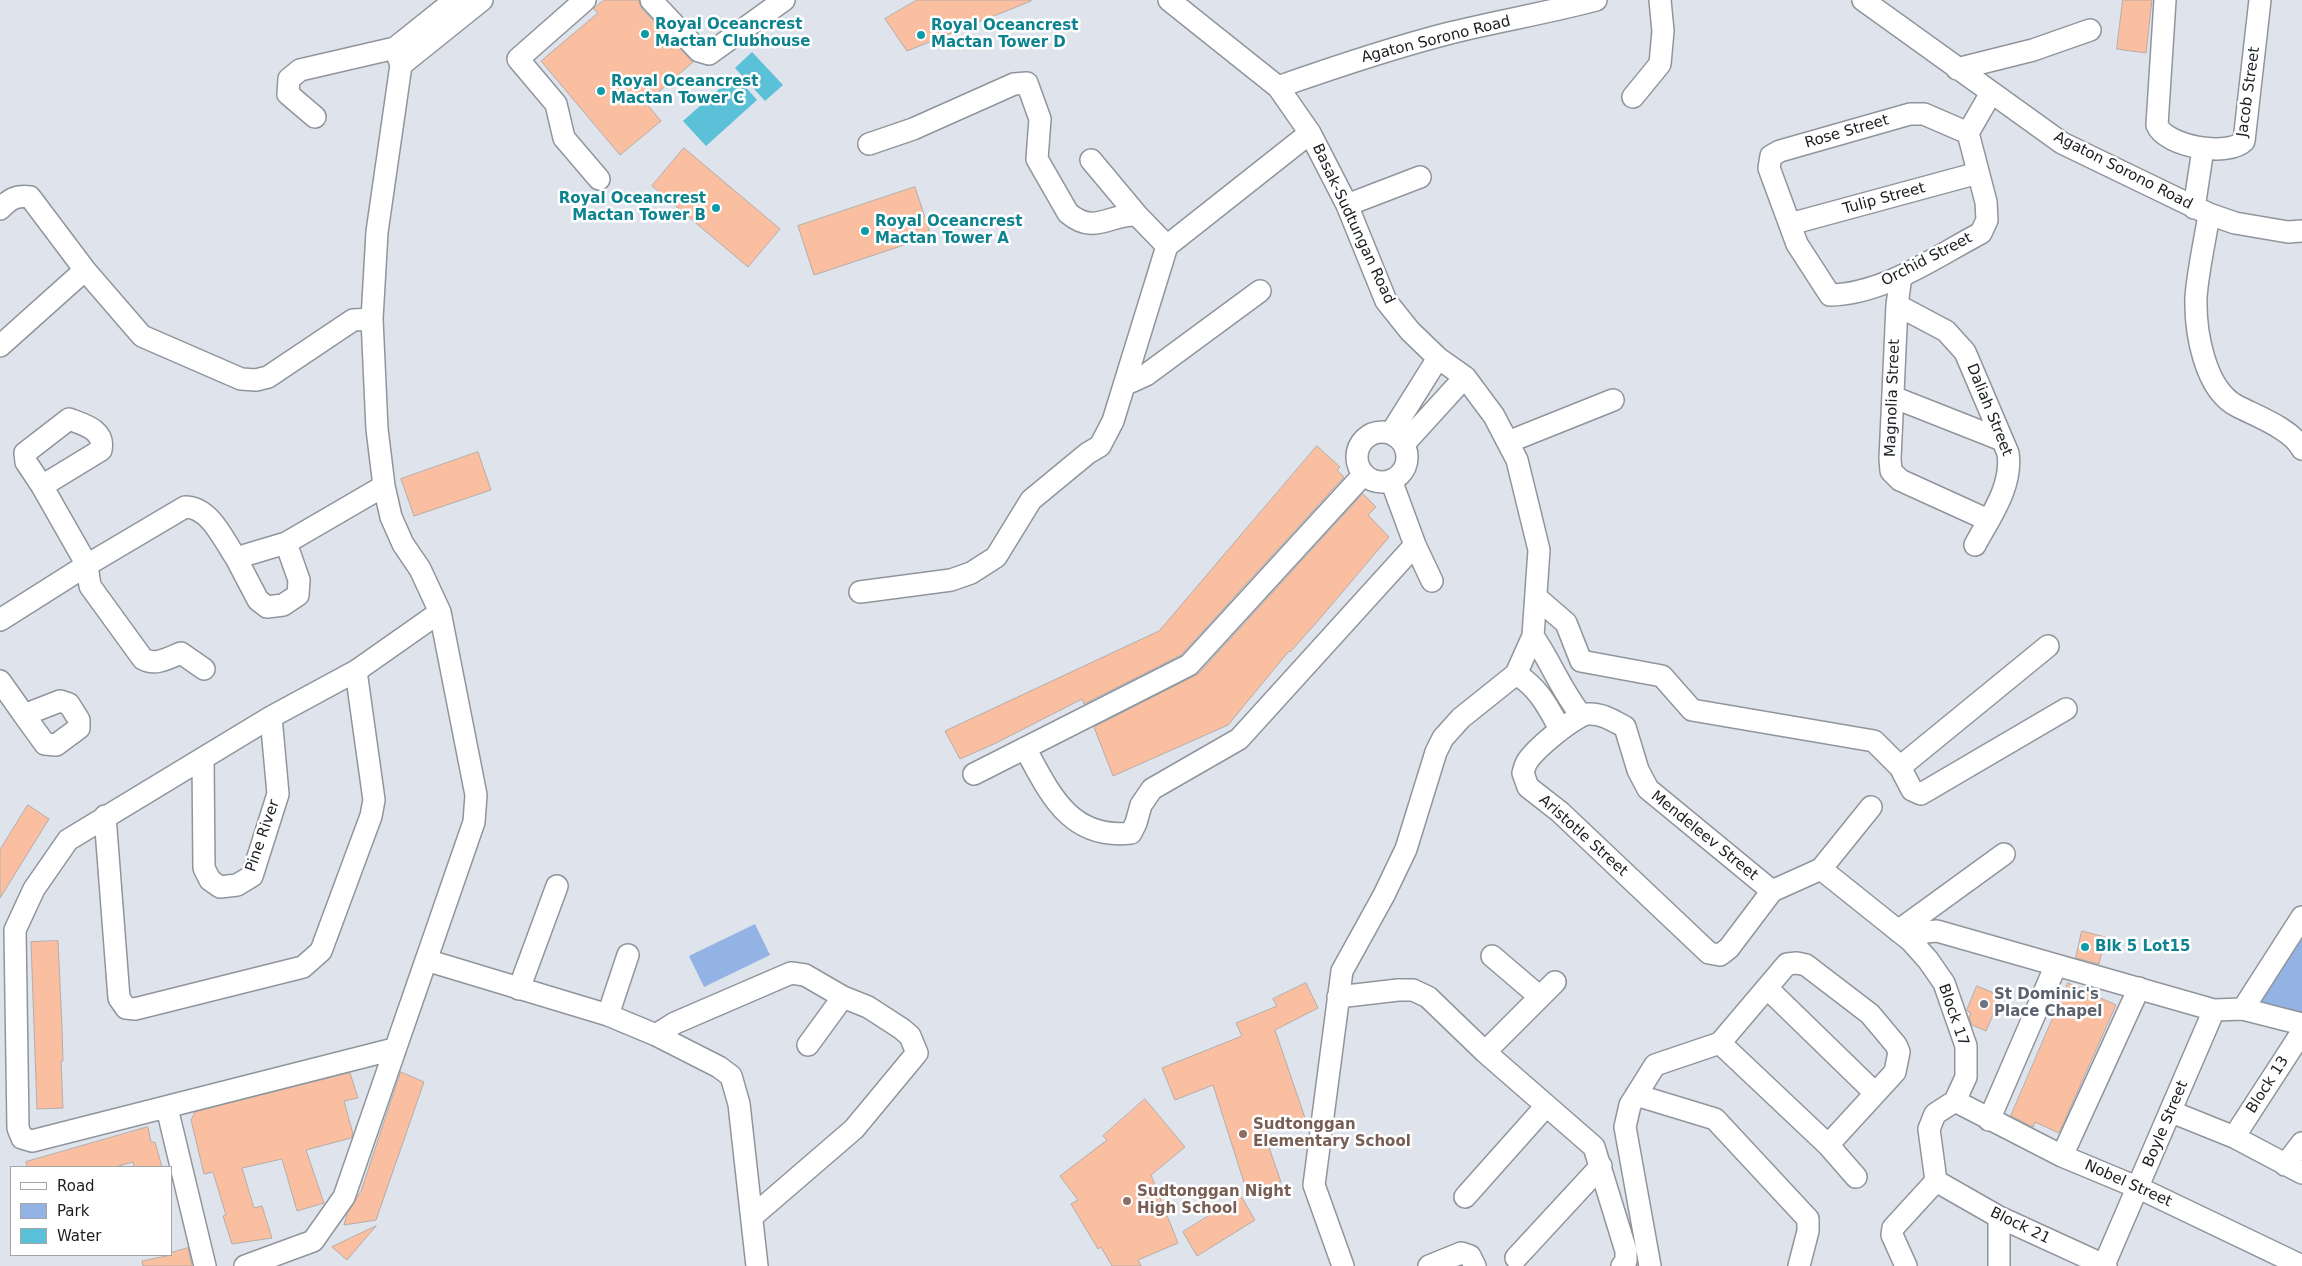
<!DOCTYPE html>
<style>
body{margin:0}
#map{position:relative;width:2302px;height:1266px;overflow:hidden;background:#dee3ec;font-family:"DejaVu Sans",sans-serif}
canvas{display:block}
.legend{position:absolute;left:10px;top:1166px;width:162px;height:90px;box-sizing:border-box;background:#fff;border:1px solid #a4a5a6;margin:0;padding:6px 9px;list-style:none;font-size:15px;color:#1b1d20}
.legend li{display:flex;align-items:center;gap:10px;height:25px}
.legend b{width:25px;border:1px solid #a4a5a6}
</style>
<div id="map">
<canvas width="2302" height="1266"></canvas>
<ul class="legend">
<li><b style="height:6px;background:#fff"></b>Road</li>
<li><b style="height:14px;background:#92b3e3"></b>Park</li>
<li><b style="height:14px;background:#5ac1d8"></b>Water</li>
</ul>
</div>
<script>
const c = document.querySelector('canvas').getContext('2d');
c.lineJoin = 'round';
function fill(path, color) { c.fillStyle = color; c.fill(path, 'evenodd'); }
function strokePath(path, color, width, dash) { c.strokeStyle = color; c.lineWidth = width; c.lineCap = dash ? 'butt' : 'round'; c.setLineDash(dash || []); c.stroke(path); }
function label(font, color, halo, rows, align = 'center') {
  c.font = font + ' "DejaVu Sans",sans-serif'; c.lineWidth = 5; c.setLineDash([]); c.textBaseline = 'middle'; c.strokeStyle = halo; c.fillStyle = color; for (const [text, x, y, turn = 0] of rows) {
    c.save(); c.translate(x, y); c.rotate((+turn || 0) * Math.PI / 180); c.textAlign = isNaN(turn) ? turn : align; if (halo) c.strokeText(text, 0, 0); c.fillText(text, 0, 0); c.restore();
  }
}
const green = new Path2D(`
 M 2302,923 L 2302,1015 L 2251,1004 Z
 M 755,924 L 770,955 L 704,987 L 689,956 Z`);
const water = new Path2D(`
 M 752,52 L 783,85 L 765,101 L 735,68 Z
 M 735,75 L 757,100 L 706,146 L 683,121 Z`);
const building = new Path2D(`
 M 604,0 L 639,0 L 642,9 L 693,62 L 646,103 L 661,121 L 620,155 L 541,61 L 598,13 L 594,9 Z
 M 917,0 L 1031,0 L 1031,1 L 907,51 L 885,19 Z
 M 2123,0 L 2152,0 L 2146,53 L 2117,49 Z
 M 684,148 L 780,229 L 748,267 L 652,186 Z
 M 915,187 L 931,236 L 814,275 L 798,226 Z
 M 1317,446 L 1340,467 L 1337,470 L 1344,477 L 1181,655 L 1084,704 L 1082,699 L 996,743 L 960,759 L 945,731 L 1159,631 Z
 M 478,452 L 491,490 L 414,516 L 401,479 Z
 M 1363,494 L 1376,507 L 1368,515 L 1389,537 L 1317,622 L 1290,652 L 1289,651 L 1228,725 L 1113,776 L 1094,727 L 1198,674 Z
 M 28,805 L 49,819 L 0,898 L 0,850 Z
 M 2082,931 L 2105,937 L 2099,964 L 2076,958 Z
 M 58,941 L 62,1028 L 63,1061 L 61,1061 L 63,1108 L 37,1109 L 31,942 Z
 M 1306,983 L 1318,1008 L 1275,1030 L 1305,1118 L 1264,1133 L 1281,1182 L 1248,1195 L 1213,1085 L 1175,1100 L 1162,1068 L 1242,1036 L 1236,1023 L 1277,1006 L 1273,999 Z
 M 2068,983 L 2116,1005 L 2059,1133 L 2035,1122 L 2033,1127 L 2011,1116 Z
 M 1977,986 L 2001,996 L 1986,1031 L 1972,1025 L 1969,1017 L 1971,1014 L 1967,1010 Z
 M 401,1072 L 424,1082 L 376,1220 L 344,1225 L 347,1214 L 361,1191 Z
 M 350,1073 L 358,1098 L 344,1101 L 353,1134 L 351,1138 L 306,1150 L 324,1203 L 297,1211 L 282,1159 L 242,1168 L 254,1208 L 262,1206 L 272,1238 L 232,1244 L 223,1216 L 226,1215 L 213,1172 L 204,1174 L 191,1120 L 195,1112 Z
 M 1145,1099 L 1185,1147 L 1151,1175 L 1178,1243 L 1138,1260 L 1141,1266 L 1112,1266 L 1101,1247 L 1098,1249 L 1071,1204 L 1078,1200 L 1060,1176 L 1107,1140 L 1103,1136 Z
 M 148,1127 L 151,1142 L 155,1142 L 162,1167 L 134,1167 L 133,1162 L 115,1167 L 27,1167 L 26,1162 Z
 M 1241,1196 L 1255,1220 L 1197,1256 L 1183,1232 Z
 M 376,1226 L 347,1260 L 332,1247 Z
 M 188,1248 L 192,1266 L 143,1266 L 142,1261 L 171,1255 L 171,1253 Z`);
const minor = new Path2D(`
 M 585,0 L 518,59 L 556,104 L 564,138 L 599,179
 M 651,0 L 699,51 L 709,54 L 784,0
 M 1169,0 L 1278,87 L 1310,133 L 1347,205 L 1386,301 L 1410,331 L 1438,358 L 1465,377 L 1494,416 L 1517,460 L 1539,550 L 1533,636 L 1516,674 L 1461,718 L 1443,738 L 1436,752 L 1406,849 L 1384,895 L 1342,971 L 1314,1185 L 1343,1266
 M 1863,0 L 2062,143 L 2209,214 L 2235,223 L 2288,232 L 2302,231
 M 2165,0 L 2157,125 C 2166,147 2229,157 2244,141 L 2260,0
 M 401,65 L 482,0
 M 1957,69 L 2033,50 L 2090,30
 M 1278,87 C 1335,67 1391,48 1450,33 C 1498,21 1547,13 1596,0
 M 1633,97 L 1660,64 L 1663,31 L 1660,0
 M 1910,114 L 1924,114 L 1968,133 L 1986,202 L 1987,220 L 1981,233 C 1935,257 1884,294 1830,295 L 1797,244 L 1769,168 L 1771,156 L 1780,151 Z
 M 315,117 L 288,94 L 289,79 L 300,70 L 395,48 L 455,0
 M 1968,133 L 1991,93
 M 869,144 L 913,129 L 1014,84 L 1027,83 L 1040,119 L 1037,159 L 1068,213 C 1095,236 1110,213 1137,215 L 1167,246
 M 1091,160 L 1137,215
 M 1347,205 L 1420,177
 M 2194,208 L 2203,149
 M 0,209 C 10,199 16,195 30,197 L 85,270 L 142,336 L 241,379 L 256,380 L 268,377 L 353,320 L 372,319
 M 2209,214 C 2205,241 2198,270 2196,297 C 2195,330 2204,389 2237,406 C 2256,416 2292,429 2302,449
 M 1790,224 L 1978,173
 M 1901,276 L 1897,305 L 1890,459 L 1891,471 L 1900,480 L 1988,520
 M 1897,305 L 1946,331 L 1965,352 L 2008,453 C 2013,486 1990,517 1975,545
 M 0,346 L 85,270
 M 1124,385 L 1146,375 L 1260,291
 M 1893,397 L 2002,440
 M 69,419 C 85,425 105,430 101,450 L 42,486 L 26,462 L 25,453 Z
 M1357 457a25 25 0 1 1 50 0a25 25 0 1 1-50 0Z
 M 1391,433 L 1438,358
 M 1508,442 L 1613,400
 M 1404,444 L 1465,377
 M 1391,480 L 1415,545 L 1432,581
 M 42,486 L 87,565 L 90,586 L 143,659 C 156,666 168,658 181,653 L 204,669
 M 236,558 L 258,600 L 267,607 L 283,605 L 298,595 L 299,580 L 286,543
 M 860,592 L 951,580 L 971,573 L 996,557 L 1031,500 L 1088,453 L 1100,446 L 1113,421 L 1167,246 L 1310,133
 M 1536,597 L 1566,623 L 1581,661 L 1662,676 L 1692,710 L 1874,741 L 1900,767 L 1912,790 L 1921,794 L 2066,709
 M 0,620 L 87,565 L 185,507 C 210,507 223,539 236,558 L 286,543 L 384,486
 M 1533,636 C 1551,662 1561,690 1581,715
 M 1516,674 C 1538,687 1548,707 1560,729
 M 0,681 L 24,715
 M 60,701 L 69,704 L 79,720 L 79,728 L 56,745 L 45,744 L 24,715 Z
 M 1025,748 C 1050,794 1070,840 1131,833 L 1136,823 L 1141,805 L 1152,789 L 1239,739 L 1415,545
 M 203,758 L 204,868 L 210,880 L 220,887 L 237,885 L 252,876 L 278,794 L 271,717
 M 1900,767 L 2048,646
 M 974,774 L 1189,665 L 1364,474
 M 105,816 L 119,998 L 126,1008 L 135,1009 L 303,967 L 321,951 L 371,816 L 374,800 L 356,671
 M 1821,869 L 1911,941 L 1928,960 L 1944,983 L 1966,1046 L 1966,1077 L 1955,1101 L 1935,1114 L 1929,1129 L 1936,1181 L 1893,1228 L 1892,1235 L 1906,1266
 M 1772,891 L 1648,789 L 1638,770 L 1625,727 C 1614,721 1602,713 1588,714 C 1575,715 1534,750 1527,762 C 1525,765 1524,770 1523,773 L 1528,787 L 1560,812 L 1709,953 L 1720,955 L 1729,948 L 1772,891 L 1821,869 L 1871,807
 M 1898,931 L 2004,854
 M 1911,941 L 1925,932 L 1937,931 L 2214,1010 L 2243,1009 L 2302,1024
 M 1492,956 L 1540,997
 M 426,960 L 608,1015 L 656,1035 L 719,1067 L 731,1076 L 739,1104 L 757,1266
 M 1767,988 L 1875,1093
 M 519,989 L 557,886
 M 1338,997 L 1398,990 L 1413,990 L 1428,997 L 1485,1052 L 1594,1147 L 1626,1251 L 1626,1261 L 1622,1266
 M 2243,1009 L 2302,917
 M 608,1015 L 628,955
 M 656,1035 L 675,1023 L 791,973 L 805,975 L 843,997 L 868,1007 L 902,1029 L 910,1036 L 917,1053 L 854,1129 L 753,1216
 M 1720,1043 L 1828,1145 L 1856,1177
 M 808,1045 L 843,997
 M 394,1049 L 32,1141 L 22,1138 L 18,1128 L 15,930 L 34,889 L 68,840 L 271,717 L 356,671 L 440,612
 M 1485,1052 L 1555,982
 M 1636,1095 L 1715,1119 L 1808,1219 L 1808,1231 L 1799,1266
 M 1955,1101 L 2062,1156 L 2139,1188 L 2302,1266
 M 167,1108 L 205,1266
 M 2172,1112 L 2234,1137 L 2302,1173
 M 1989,1120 L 2056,965
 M 2234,1137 L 2302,1032
 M 2062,1156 L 2139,988
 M 2285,1165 L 2302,1143
 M 1936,1181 L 1999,1217 L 2106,1266
 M 1465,1197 L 1546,1106
 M 1516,1258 L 1601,1166
 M 2104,1265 L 2214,1010
 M 245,1266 L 313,1241 L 344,1197 L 474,822 L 476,795 L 440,612 L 420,569 L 403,544 L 391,517 L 384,486 L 377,429 L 372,319 L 377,232 L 401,65 L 395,48
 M 1429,1266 L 1461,1253 L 1470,1256 L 1475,1266
 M 1650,1266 L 1625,1127 L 1630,1105 L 1655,1065 L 1720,1043 L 1787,964 L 1797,963 L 1806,965 L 1870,1014 L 1896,1045 L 1899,1052 L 1895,1072 L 1828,1145
 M 1999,1266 L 1999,1217`);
const markers = [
 [645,34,5,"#0f9aa8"],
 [921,35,5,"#0f9aa8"],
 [601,91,5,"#0f9aa8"],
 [716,208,5,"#0f9aa8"],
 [865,231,5,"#0f9aa8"],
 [2085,947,5,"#0f9aa8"],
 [1984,1004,5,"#6b7280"],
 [1243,1134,5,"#8d6e63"],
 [1127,1201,5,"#8d6e63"]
];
const cultureNames = [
 ["Royal Oceancrest",655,25],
 ["Mactan Clubhouse",655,42],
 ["Royal Oceancrest",931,26],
 ["Mactan Tower D",931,43],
 ["Royal Oceancrest",611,82],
 ["Mactan Tower C",611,99],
 ["Royal Oceancrest",706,199,"right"],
 ["Mactan Tower B",706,216,"right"],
 ["Royal Oceancrest",875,222],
 ["Mactan Tower A",875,239],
 ["Blk 5 Lot15",2095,947]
];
const streetNames = [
 ["Agaton Sorono Road",1436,40,-14],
 ["Jacob Street",2249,92,-82],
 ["Rose Street",1847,132,-16],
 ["Agaton Sorono Road",2123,171,27],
 ["Tulip Street",1884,199,-15],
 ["Basak-Sudtungan Road",1353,224,65],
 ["Orchid Street",1927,260,-27],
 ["Magnolia Street",1893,398,-88],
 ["Daliah Street",1989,410,68],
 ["Pine River",263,836,-71],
 ["Aristotle Street",1583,836,42],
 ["Mendeleev Street",1704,836,39],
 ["Block 17",1953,1015,71],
 ["Block 13",2268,1085,-57],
 ["Boyle Street",2166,1124,-67],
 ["Nobel Street",2128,1184,24],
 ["Block 21",2020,1226,26]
];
const worshipNames = [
 ["St Dominic's",1994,995],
 ["Place Chapel",1994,1012]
];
const educationNames = [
 ["Sudtonggan",1253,1125],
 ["Elementary School",1253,1142],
 ["Sudtonggan Night",1137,1192],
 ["High School",1137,1209]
];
fill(green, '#92b3e3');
fill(water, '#5ac1d8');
fill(building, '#fabea0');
strokePath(building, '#b6aca7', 1);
strokePath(minor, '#90959d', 24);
strokePath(minor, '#fff', 21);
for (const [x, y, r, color] of markers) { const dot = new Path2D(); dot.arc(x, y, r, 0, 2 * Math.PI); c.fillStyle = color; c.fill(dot); strokePath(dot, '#fff', 2); }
label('bold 15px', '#0d838f', '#fff', cultureNames, 'left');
label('15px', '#1b1d20', '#fff', streetNames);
label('bold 15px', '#5b616d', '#fff', worshipNames, 'left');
label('bold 15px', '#785e54', '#fff', educationNames, 'left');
</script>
